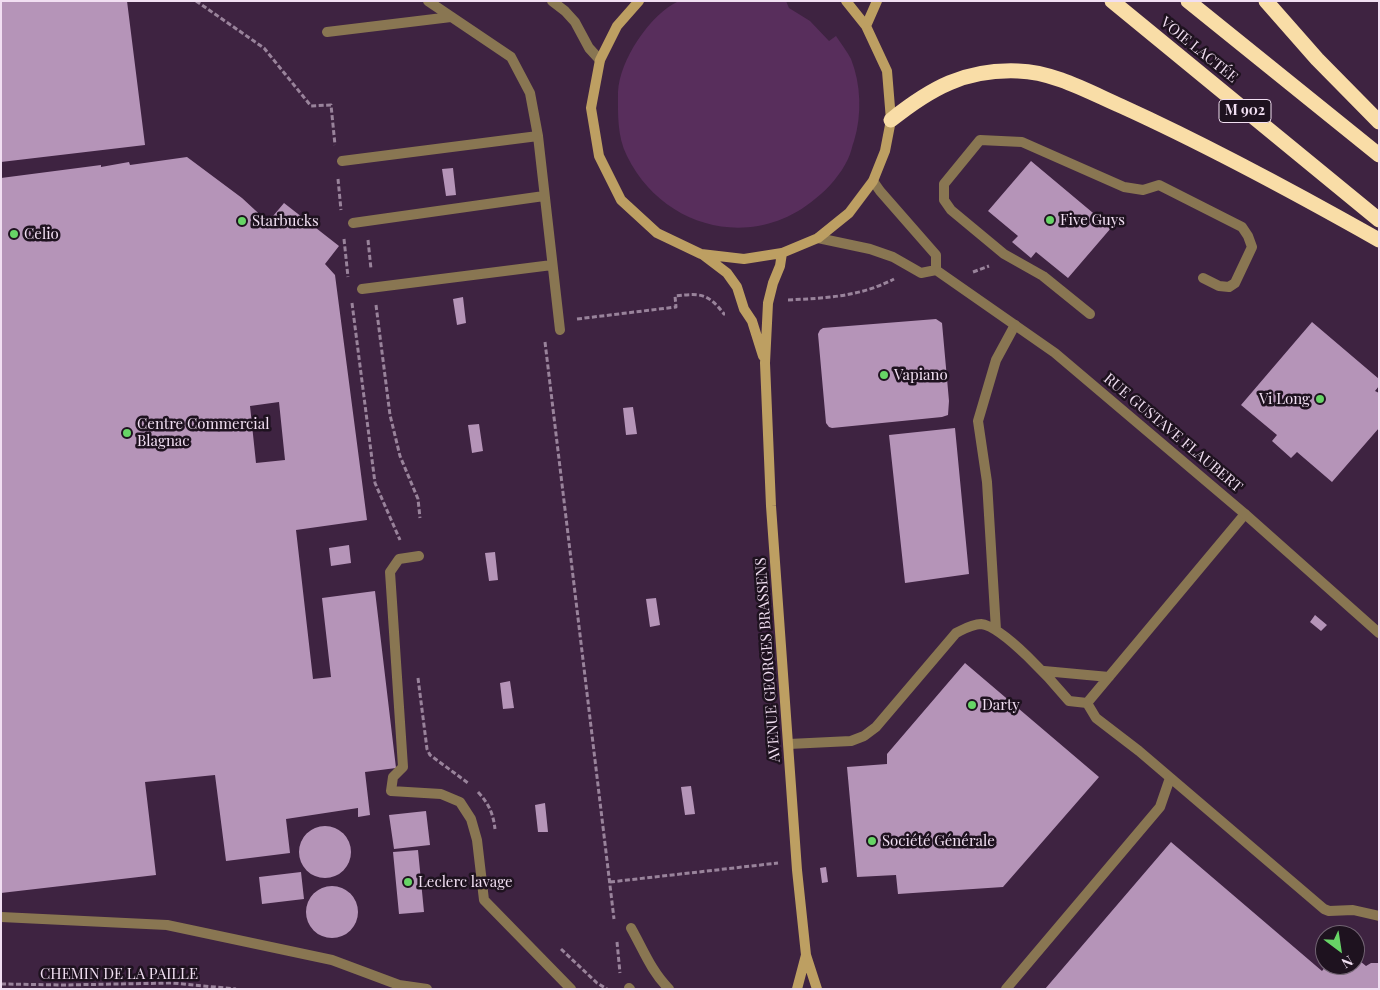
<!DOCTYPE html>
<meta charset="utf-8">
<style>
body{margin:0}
#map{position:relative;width:1380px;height:990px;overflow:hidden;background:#3e2341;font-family:"Playfair Display",serif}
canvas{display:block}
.frame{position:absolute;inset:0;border:2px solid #f1dff2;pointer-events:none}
.north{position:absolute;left:1315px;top:925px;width:50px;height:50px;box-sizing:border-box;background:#1e121f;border:1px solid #726473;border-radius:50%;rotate:149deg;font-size:14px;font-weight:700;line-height:20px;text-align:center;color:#f1dff2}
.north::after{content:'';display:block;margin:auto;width:18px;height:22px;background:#67d466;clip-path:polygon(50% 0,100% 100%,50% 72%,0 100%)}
</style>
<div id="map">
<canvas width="1380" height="990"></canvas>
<div class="frame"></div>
<div class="north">N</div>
</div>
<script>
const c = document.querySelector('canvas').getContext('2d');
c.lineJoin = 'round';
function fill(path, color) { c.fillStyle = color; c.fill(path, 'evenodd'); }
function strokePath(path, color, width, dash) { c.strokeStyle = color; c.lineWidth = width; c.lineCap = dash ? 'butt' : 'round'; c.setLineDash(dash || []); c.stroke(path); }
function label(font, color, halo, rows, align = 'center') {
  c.font = font + ' "Playfair Display",serif'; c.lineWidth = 5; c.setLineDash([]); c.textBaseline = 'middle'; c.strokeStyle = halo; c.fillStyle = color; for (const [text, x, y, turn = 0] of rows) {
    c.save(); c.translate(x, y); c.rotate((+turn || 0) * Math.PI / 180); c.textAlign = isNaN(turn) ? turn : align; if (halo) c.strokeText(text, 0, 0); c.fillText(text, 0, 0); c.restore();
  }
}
const green = new Path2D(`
 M 679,1 L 786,1 L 789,8 L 810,21 L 829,41 L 836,36 C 841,44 847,51 851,59 C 861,84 862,115 854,141 C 852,146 851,153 848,159 C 841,174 828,189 815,199 C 752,252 662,228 627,156 C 617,136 618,114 618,92 C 619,61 650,14 679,1 Z`);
const building = new Path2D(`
 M 1,1 L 127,1 L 145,145 L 1,162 Z
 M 187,157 L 242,198 L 268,222 L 284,203 L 339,246 L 325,264 L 335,275 L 367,520 L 296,530 L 313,679 L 331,677 L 322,598 L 375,591 L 396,768 L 365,772 L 370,815 L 358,817 L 358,808 L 286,819 L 290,853 L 226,861 L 215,775 L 145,782 L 156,875 L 1,893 L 1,178 L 101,165 L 101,167 L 129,162 L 130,165 ZM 279,402 L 285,460 L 256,463 L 250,406 Z
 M 1031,161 L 1111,228 L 1068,278 L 1036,252 L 1031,258 L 1012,242 L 1018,236 L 988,211 Z
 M 453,168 L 456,195 L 446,196 L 442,169 Z
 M 463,297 L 466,323 L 457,325 L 453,299 Z
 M 936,319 L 942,323 L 949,401 L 948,415 L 942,417 L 832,428 L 829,427 L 826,423 L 818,334 L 820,330 L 823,328 Z
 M 1312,322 L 1379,379 L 1379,386 L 1375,391 L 1379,393 L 1379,428 L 1332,482 L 1297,452 L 1291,458 L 1272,441 L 1277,435 L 1241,405 Z
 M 633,407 L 637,434 L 626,435 L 623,408 Z
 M 479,424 L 483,451 L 472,453 L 468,425 Z
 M 955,428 L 969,574 L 905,583 L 889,435 Z
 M 349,545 L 351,563 L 331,566 L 329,548 Z
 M 495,552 L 498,580 L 489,581 L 485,553 Z
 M 656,598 L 660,625 L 650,627 L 646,599 Z
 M 1315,615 L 1327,625 L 1321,631 L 1310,622 Z
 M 965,663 L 1099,777 L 1003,887 L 898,894 L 896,875 L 857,877 L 847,767 L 887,764 L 887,754 Z
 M 510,681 L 514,708 L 503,709 L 500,683 Z
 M 691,786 L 695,814 L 685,815 L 681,787 Z
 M 545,803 L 548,832 L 538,832 L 535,805 Z
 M 426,811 L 430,845 L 394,849 L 389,815 Z
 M299 852a26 26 0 1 1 52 0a26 26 0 1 1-52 0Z
 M 1171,842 L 1322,971 L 1327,965 L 1355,965 L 1355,957 L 1366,966 L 1371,963 L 1379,963 L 1379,989 L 1045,989 Z
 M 418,850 L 424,912 L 399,914 L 393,852 Z
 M 826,867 L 828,882 L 822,883 L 820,868 Z
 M 301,872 L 304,899 L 262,904 L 259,877 Z
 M306 912a26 26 0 1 1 52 0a26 26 0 1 1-52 0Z`);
const path = new Path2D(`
 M 196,1 L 264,48 L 311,106 L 331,105 L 335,145
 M 338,179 L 341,210
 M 344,239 L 348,277
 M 368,240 L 371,269
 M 973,272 L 989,266
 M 788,300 C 826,298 859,297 894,279
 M 352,303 L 375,483 L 400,540
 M 376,305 L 390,415 L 400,456 L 418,499 L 420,518
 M 577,319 L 676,307 L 675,296 C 700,293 708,293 724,314 L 725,314
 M 545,342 L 614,919
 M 418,678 L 427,749 L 430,755 L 468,783
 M 478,792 C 489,804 493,813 495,829
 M 610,882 L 778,863
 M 617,942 L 620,973
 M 561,949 L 597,983 L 607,989
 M 1,984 L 63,985 L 172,983 L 236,989`);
const lane = new Path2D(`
 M 428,1 L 511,57 L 530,93 L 538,136 L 560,330
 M 327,32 L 451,17
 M 342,161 L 538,136
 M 353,223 L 544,196
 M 362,289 L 552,265
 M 1090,314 L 1043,276 L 1004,254 L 951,210 L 944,200 L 944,184 L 980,140 L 1022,142 L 1124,187 L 1143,190 L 1159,185 L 1242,227 L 1248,236 L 1252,247 L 1235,283 L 1229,287 L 1219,286 L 1203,278
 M 1245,514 L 1087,703 L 1096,718 L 1139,751 L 1324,909 L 1329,911 L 1353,910 L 1379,916
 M 419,556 L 399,559 L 390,572 L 403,767 L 393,777 L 391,791 L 441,794 L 460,802 L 471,819 L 477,840 L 484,900 L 571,989
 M 996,630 L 987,482 L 978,421 L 996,360 L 1015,325
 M 1044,671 L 1109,677
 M 789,744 L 851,741 L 864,736 L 876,727 L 956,633 C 964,629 972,624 981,624 C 1003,626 1054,683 1069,701 L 1087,703
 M 1,917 L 167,925 L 332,960 L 399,985 L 427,989
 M 631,928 C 643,949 651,971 669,989
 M 629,988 L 630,989
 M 1006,989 L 1160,807 L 1170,778`);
const street = new Path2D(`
 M 552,1 L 565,11 L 575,22 L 589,48 L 600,60
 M 873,181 L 880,191 L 936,255 L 936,270
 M 818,238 L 870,249 L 893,257 L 921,273 L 936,270 L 1055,353 L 1245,514 L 1379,633`);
const secondary = new Path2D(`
 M 639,1 L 617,26 L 600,60 L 591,108 L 599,156 L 621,200 L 657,233 L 701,254 L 744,259 L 782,253 L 818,238 L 849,213 L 873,181 L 885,151 L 891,120 L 887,71 L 866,26 L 846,1
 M 866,26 L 877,1
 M 782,253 L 780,266 L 773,283 L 768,303 L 765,363 L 771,506 L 797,870 L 806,955 L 817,989
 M 702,254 L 727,273 L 737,287 L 744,309 L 752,321 L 763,356
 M 797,989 L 806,955`);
const highway = new Path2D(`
 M 1112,1 L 1379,220
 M 1188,1 L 1379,155
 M 1266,1 L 1317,59 L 1379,122
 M 891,120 C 931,88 965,69 1018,71 C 1054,72 1089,92 1121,106 C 1209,146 1294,192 1379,240`);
const markers = [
 [1050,220,5,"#67d466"],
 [242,221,5,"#67d466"],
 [14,234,5,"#67d466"],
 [884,375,5,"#67d466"],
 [1320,399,5,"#67d466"],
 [127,433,5,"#67d466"],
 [972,705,5,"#67d466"],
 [872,841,5,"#67d466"],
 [408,882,5,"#67d466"]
];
const shields = [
 [1245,111,52]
];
const shieldNames = [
 ["M 902",1245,111]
];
const streetNames = [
 ["VOIE LACTÉE",1199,50,39],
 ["RUE GUSTAVE FLAUBERT",1173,433,40],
 ["AVENUE GEORGES BRASSENS",768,660,-94],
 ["CHEMIN DE LA PAILLE",119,974]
];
const poiNames = [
 ["Five Guys",1060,220],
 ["Starbucks",252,221],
 ["Celio",24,234],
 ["Vapiano",894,375],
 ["Vi Long",1310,399,"right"],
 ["Centre Commercial",137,424],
 ["Blagnac",137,441],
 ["Darty",982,705],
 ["Société Générale",882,841],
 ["Leclerc lavage",418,882]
];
fill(green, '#582e5c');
fill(building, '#b594b8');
strokePath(path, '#99839b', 3, [5, 2.5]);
strokePath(lane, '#897652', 10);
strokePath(street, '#897652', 10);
strokePath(secondary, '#bd9f62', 10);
strokePath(highway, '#f9dda7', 15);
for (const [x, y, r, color] of markers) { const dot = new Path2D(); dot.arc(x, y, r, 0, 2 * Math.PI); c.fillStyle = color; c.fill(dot); strokePath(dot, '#1e121f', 2); }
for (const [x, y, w] of shields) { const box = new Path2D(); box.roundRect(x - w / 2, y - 11.5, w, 23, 4); c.fillStyle = '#1e121f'; c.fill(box); strokePath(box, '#f1dff2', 1); }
label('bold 14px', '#f1dff2', null, shieldNames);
label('15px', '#f1dff2', '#1e121f', streetNames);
label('15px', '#f1dff2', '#1e121f', poiNames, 'left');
</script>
